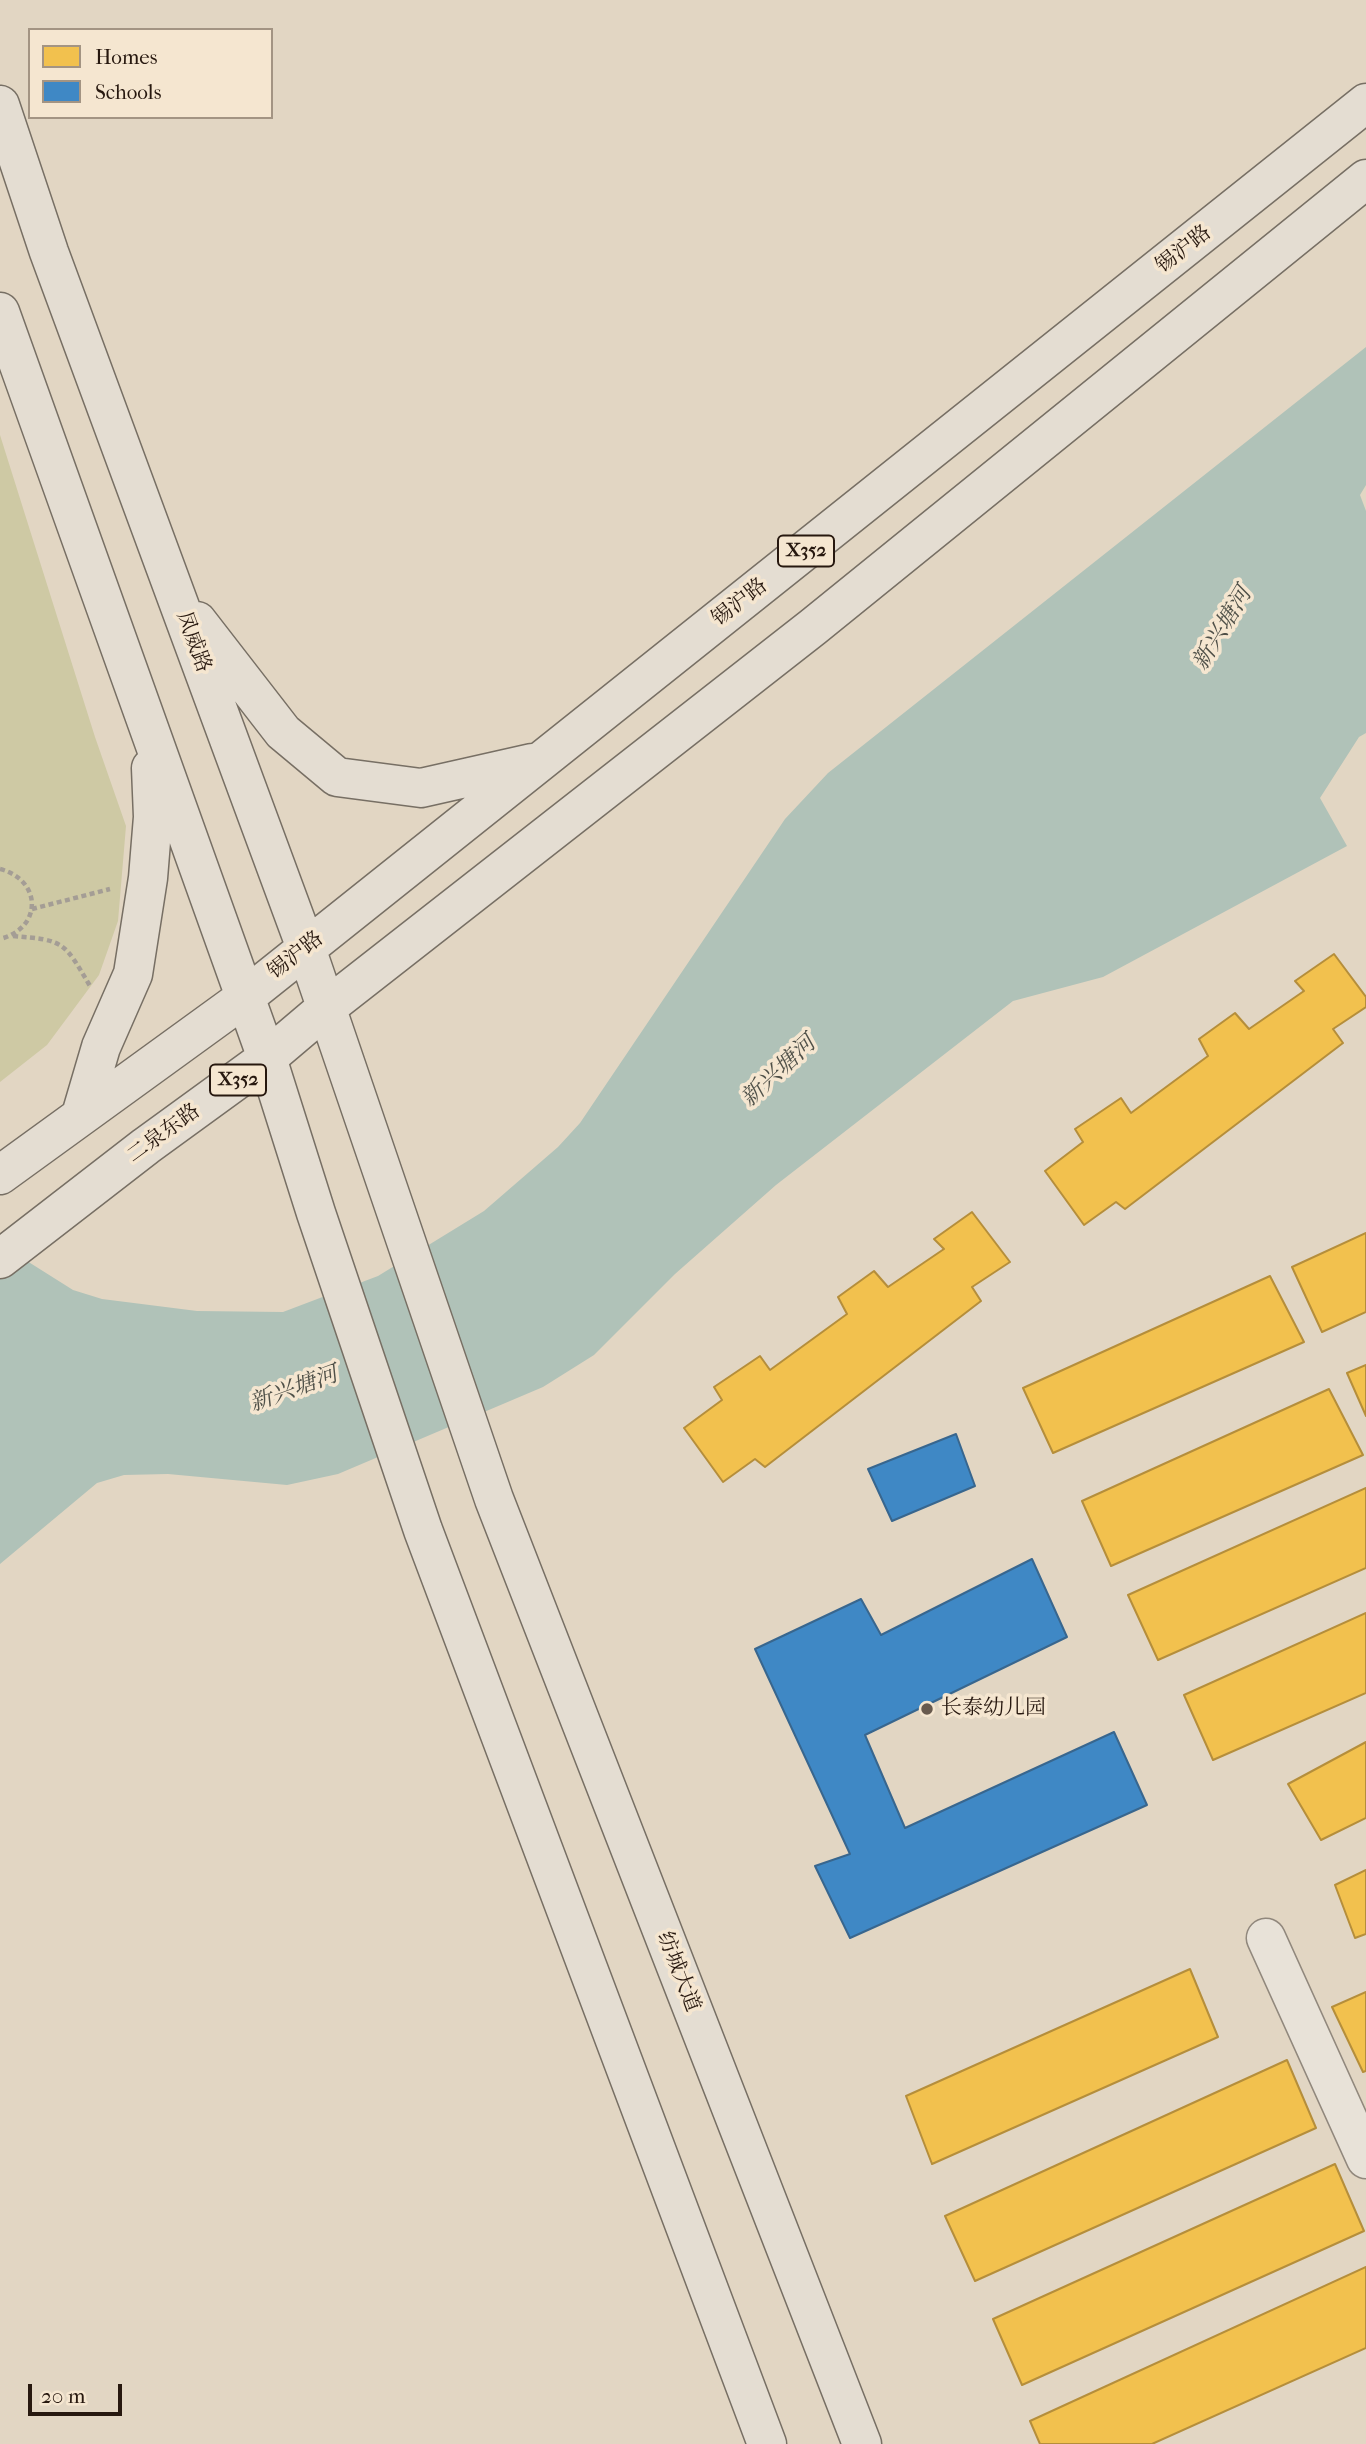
<!DOCTYPE html>
<meta charset="utf-8">
<style>
body{margin:0}
#map{position:relative;width:1366px;height:2444px;overflow:hidden;background:#e2d6c3;font-family:"IM FELL French Canon",serif}
canvas{display:block}
.legend{position:absolute;left:28px;top:28px;width:245px;height:91px;box-sizing:border-box;background:#f5e6d0;border:2px solid #a39483;margin:0;padding:9px 12px;list-style:none;font-size:21px;color:#27180f}
.legend li{display:flex;align-items:center;gap:14px;height:35px}
.legend b{width:35px;border:2px solid #a39483}
.scale{position:absolute;left:28px;top:2384px;width:94px;height:32px;box-sizing:border-box;border:4px solid #27180f;border-top:0;padding-left:9px;font-size:21px;line-height:24px;white-space:nowrap;color:#27180f;-webkit-text-stroke:5px #f5e6d0;paint-order:stroke}
</style>
<div id="map">
<canvas width="1366" height="2444"></canvas>
<ul class="legend">
<li><b style="height:19px;background:#f2c14e"></b>Homes</li>
<li><b style="height:19px;background:#3f88c5"></b>Schools</li>
</ul>
<div class="scale">20 m</div>
</div>
<script>
const c = document.querySelector('canvas').getContext('2d');
c.lineJoin = 'round';
function fill(path, color) { c.fillStyle = color; c.fill(path, 'evenodd'); }
function strokePath(path, color, width, dash) { c.strokeStyle = color; c.lineWidth = width; c.lineCap = dash ? 'butt' : 'round'; c.setLineDash(dash || []); c.stroke(path); }
function label(font, color, halo, rows, align = 'center') {
  c.font = font + ' "IM FELL French Canon","Noto Serif SC",serif'; c.lineWidth = 7; c.setLineDash([]); c.textBaseline = 'middle'; c.strokeStyle = halo; c.fillStyle = color; for (const [text, x, y, turn = 0] of rows) {
    c.save(); c.translate(x, y); c.rotate((+turn || 0) * Math.PI / 180); c.textAlign = isNaN(turn) ? turn : align; if (halo) c.strokeText(text, 0, 0); c.fillText(text, 0, 0); c.restore();
  }
}
const green = new Path2D(`
 M 0,435 L 95,737 L 126,826 L 118,921 L 99,975 L 47,1045 L 0,1082 Z`);
const water = new Path2D(`
 M 1366,347 L 1366,485 L 1360,495 L 1366,511 L 1366,733 L 1359,737 L 1320,798 L 1347,846 L 1103,977 L 1013,1001 L 776,1185 L 675,1274 L 594,1355 L 543,1387 L 338,1474 L 287,1485 L 168,1474 L 124,1475 L 97,1483 L 0,1564 L 0,1244 L 73,1290 L 102,1299 L 197,1311 L 283,1312 L 378,1276 L 484,1211 L 558,1147 L 580,1123 L 785,819 L 828,773 Z`);
const homes = new Path2D(`
 M 1334,954 L 1366,997 L 1366,1007 L 1333,1029 L 1343,1043 L 1125,1209 L 1116,1202 L 1084,1225 L 1045,1171 L 1083,1142 L 1075,1129 L 1121,1098 L 1131,1113 L 1208,1056 L 1199,1039 L 1235,1013 L 1249,1029 L 1304,991 L 1295,981 Z
 M 972,1212 L 1010,1262 L 972,1287 L 981,1301 L 765,1467 L 755,1459 L 723,1482 L 684,1428 L 722,1400 L 714,1387 L 760,1356 L 770,1370 L 847,1314 L 838,1297 L 874,1271 L 888,1287 L 944,1249 L 934,1239 Z
 M 1366,1233 L 1366,1312 L 1322,1332 L 1292,1267 Z
 M 1270,1276 L 1304,1342 L 1053,1453 L 1023,1388 Z
 M 1366,1365 L 1366,1416 L 1347,1373 Z
 M 1329,1389 L 1363,1455 L 1111,1566 L 1082,1501 Z
 M 1366,1488 L 1366,1568 L 1158,1660 L 1128,1595 Z
 M 1366,1613 L 1366,1693 L 1213,1760 L 1184,1695 Z
 M 1366,1742 L 1366,1818 L 1321,1840 L 1288,1784 Z
 M 1366,1870 L 1366,1934 L 1355,1938 L 1335,1885 Z
 M 1190,1969 L 1218,2037 L 932,2164 L 906,2096 Z
 M 1366,1992 L 1366,2071 L 1363,2072 L 1332,2007 Z
 M 1287,2060 L 1316,2128 L 975,2281 L 945,2216 Z
 M 1335,2164 L 1364,2231 L 1022,2385 L 993,2319 Z
 M 1366,2267 L 1366,2348 L 1152,2444 L 1040,2444 L 1030,2421 Z`);
const schools = new Path2D(`
 M 956,1434 L 975,1486 L 892,1521 L 868,1469 Z
 M 1032,1559 L 1067,1637 L 865,1735 L 905,1828 L 1114,1732 L 1147,1805 L 850,1938 L 815,1866 L 850,1854 L 755,1649 L 861,1599 L 881,1635 Z`);
const path = new Path2D(`
 M 0,869 C 42,880 43,928 0,939
 M 32,909 L 110,889
 M 13,936 C 65,940 64,942 90,986`);
const minor = new Path2D(`
 M 1266,1938 L 1366,2159`);
const major = new Path2D(`
 M 0,105 L 49,252 L 306,948 L 494,1499 L 862,2444
 M 0,312 L 267,1058 L 316,1213 L 423,1530 L 767,2444
 M 197,621 L 283,732 L 337,777 L 421,788 L 532,763
 M 81,1115 L 101,1047 L 133,974 L 148,878 L 153,817 L 151,768
 M 0,1175 L 244,998 L 1366,103
 M 0,1259 L 146,1146 L 267,1058 L 326,1008 L 813,627 L 1366,179`);
const markers = [
 [927,1709,7,"#685a4e"]
];
const shields = [
 [806,551,56],
 [238,1080,56]
];
const shieldNames = [
 ["X352",806,551],
 ["X352",238,1080]
];
const streetNames = [
 ["锡沪路",1184,250,-38],
 ["锡沪路",740,603,-38],
 ["凤威路",193,642,70],
 ["锡沪路",296,956,-38],
 ["二泉东路",164,1134,-36],
 ["纺城大道",678,1972,69]
];
const poiNames = [
 ["长泰幼儿园",941,1709]
];
const waterNames = [
 ["新兴塘河",1223,629,-59],
 ["新兴塘河",779,1072,-43],
 ["新兴塘河",294,1390,-20]
];
fill(green, '#cec9a4');
fill(water, '#b0c2b8');
fill(homes, '#f2c14e');
strokePath(homes, '#b58e3b', 2);
fill(schools, '#3f88c5');
strokePath(schools, '#38668e', 2);
strokePath(minor, '#91887d', 41);
strokePath(major, '#776f64', 41);
strokePath(path, '#a49d95', 4.5, [5, 3.5]);
strokePath(minor, '#e8e2d8', 38);
strokePath(major, '#e4ddd2', 38);
for (const [x, y, r, color] of markers) { const dot = new Path2D(); dot.arc(x, y, r, 0, 2 * Math.PI); c.fillStyle = color; c.fill(dot); strokePath(dot, '#f5e6d0', 2.5); }
for (const [x, y, w] of shields) { const box = new Path2D(); box.roundRect(x - w / 2, y - 15.5, w, 31, 5); c.fillStyle = '#f5e6d0'; c.fill(box); strokePath(box, '#27180f', 2); }
label('bold 19px', '#27180f', null, shieldNames);
label('21px', '#27180f', '#f5e6d0', streetNames);
label('21px', '#27180f', '#f5e6d0', poiNames, 'left');
label('italic 23px', '#4f5048', '#f5e6d0', waterNames);
</script>
